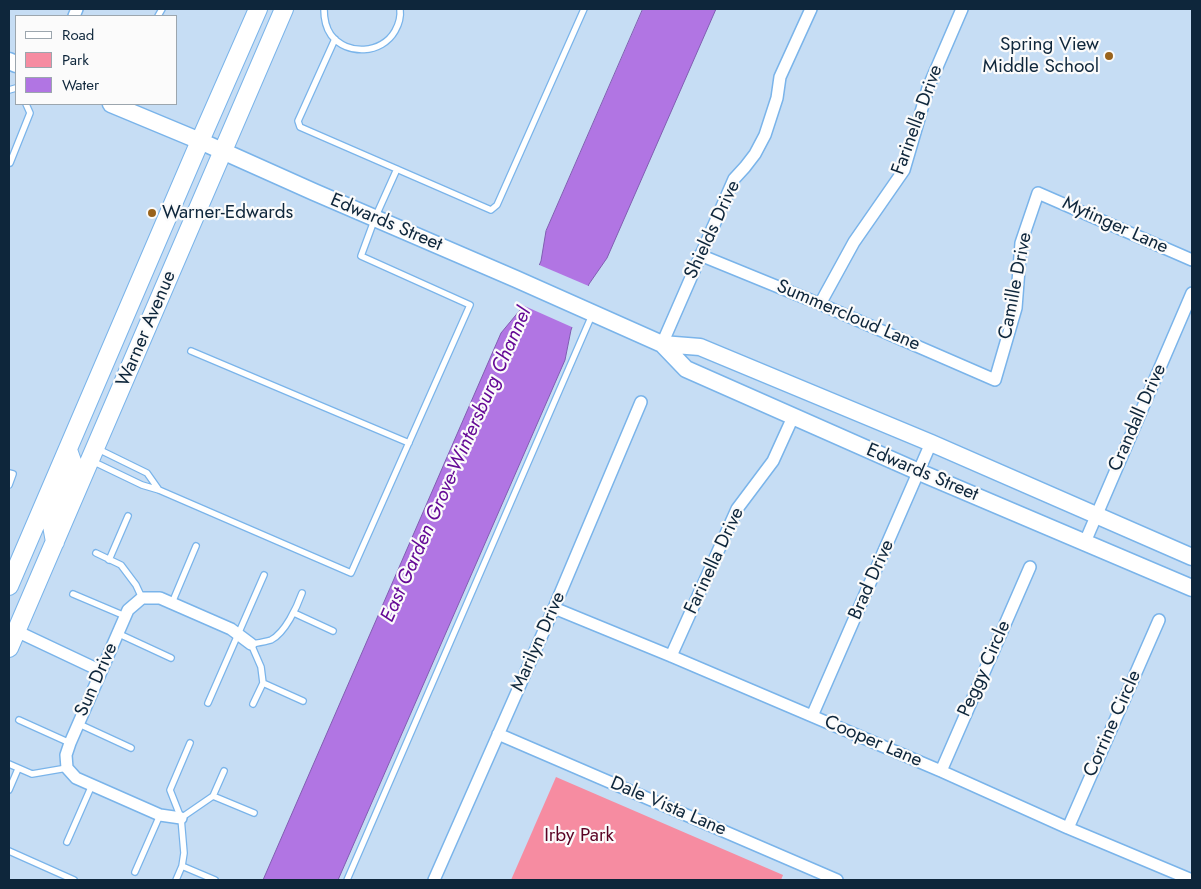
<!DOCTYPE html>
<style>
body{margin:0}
#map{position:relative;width:1201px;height:889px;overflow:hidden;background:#c6ddf4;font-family:Jost,sans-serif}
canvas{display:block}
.frame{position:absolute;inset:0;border:10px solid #0e263b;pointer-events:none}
.legend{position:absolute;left:15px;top:15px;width:162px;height:90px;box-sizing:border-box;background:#fbfbfb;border:1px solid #9ca6ae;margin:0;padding:6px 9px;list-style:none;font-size:15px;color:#0e263b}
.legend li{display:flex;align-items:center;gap:10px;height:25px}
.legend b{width:25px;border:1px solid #9ca6ae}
</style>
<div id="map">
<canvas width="1201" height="889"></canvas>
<div class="frame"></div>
<ul class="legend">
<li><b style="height:6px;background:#fff"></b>Road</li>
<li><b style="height:14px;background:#f68ca1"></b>Park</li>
<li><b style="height:14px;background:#b175e3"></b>Water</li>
</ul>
</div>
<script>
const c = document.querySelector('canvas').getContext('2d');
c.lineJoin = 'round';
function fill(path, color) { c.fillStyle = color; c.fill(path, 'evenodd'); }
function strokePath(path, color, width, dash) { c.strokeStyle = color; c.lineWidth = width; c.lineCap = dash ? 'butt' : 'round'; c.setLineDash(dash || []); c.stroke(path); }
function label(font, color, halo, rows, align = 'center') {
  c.font = font + ' Jost,sans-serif'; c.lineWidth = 4.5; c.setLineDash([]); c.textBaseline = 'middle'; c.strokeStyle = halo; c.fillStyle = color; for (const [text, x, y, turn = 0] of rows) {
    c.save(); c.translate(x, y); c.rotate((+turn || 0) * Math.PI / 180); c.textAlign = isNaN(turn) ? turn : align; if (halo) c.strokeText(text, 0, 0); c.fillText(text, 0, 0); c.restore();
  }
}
const green = new Path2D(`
 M 556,777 L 783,875 L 781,880 L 511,880 Z`);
const water = new Path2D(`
 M 643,9 L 716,9 L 607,258 L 589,284 L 571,330 L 565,360 L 338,880 L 263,880 L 501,333 L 520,310 L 541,261 L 546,231 Z`);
const pier = new Path2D(`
 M 537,264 L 591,287 L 574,328 L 520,304 Z`);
const lane = new Path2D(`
 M 324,9 C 324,18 326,28 331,35 C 347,56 382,54 395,31 C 399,24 401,17 400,9
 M 158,16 L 162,9
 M 335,39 L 298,121 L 300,127 L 491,210 L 497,205 L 584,9
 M 9,90 L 16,88
 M 10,163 L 30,113 L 26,104
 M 191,351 L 409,443
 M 98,449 L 147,473 L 159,490
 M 92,461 L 142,485 L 159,490 L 351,573 L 470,305 L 361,256 L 375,218 L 397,169
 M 9,473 L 13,474 L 9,485
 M 96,553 L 121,565 L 136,585 L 142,598
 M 109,560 L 128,516
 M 73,594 L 125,616
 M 172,603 L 196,546
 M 294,613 L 333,631
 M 117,633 L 171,658
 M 263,683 L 303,701
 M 208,703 L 264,575
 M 253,704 L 263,683 L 261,667 L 251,644 C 257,643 265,642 271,640 C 285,633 297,607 302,593
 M 19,720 L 70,743
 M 79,724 L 131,748
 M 9,764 L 32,774 L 67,768
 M 9,790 L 18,769
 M 213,796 L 254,813
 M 181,818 L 213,796 L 224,771
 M 67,842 L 92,785
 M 9,851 L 74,880
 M 182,866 L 215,880
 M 135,872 L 160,815
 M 176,880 L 182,866 L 184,853 L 181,818 L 170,790 L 190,743
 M 347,880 L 592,315`);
const street = new Path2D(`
 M 74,16 L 77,9
 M 700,255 L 820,304 L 995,380 L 1016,308 L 1021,243 L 1038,193 L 1192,260
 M 820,304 L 854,242 L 904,170 L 928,88 L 962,9
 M 662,344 L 734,179 L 745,167 L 755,154 L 765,135 L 777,98 L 780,77 L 811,9
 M 1085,542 L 1192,293
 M 554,608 L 671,656 L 941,771 L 1068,828 L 1192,880
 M 12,629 L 101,671
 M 671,656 L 737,509 L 773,461 L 793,417
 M 812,716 L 931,443
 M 498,734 L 837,880
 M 941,771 L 1030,567
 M 181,818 L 160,815 L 76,778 L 67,768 L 66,755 L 70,743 L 128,610 L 142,598 L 160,598 L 231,629 L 251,644
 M 1068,828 L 1159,620
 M 434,880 L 554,608 L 641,402`);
const secondary = new Path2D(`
 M 9,61 L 16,64
 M 111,104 L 200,141 L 314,192 L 516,279 L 662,344 L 700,347 L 931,443 L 1192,557
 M 662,344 L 686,369 L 919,472 L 1192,588`);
const primary = new Path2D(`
 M 55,542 L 51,520 L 74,467 L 68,450
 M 9,586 L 200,141 L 258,9
 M 9,648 L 284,9`);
const markers = [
 [1109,56,5,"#99631c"],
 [152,213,5,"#99631c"]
];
const poiNames = [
 ["Spring View",1099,45],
 ["Middle School",1099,67],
 ["Warner-Edwards",162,213,"left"]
];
const streetNames = [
 ["Farinella Drive",918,120,-70],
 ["Edwards Street",386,223,23],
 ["Mytinger Lane",1115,226,24],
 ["Shields Drive",713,230,-65],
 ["Camille Drive",1016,286,-79],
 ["Summercloud Lane",848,316,23],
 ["Warner Avenue",147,329,-67],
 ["Crandall Drive",1138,418,-66],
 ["Edwards Street",922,473,23],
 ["Farinella Drive",715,561,-65],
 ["Brad Drive",872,580,-66],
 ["Marilyn Drive",539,642,-66],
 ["Peggy Circle",985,669,-66],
 ["Sun Drive",97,680,-66],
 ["Corrine Circle",1113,724,-66],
 ["Cooper Lane",873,742,23],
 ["Dale Vista Lane",668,807,23]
];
const parkNames = [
 ["Irby Park",579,836]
];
const waterNames = [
 ["East Garden Grove-Wintersburg Channel",457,465,-66]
];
fill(green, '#f68ca1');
fill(water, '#b175e3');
strokePath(water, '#805db1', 1);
fill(pier, '#c6ddf4');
strokePath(lane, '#7ab4ea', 8);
strokePath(street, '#7ab4ea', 14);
strokePath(secondary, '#7ab4ea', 19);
strokePath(primary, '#7ab4ea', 20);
strokePath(lane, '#fff', 5.5);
strokePath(street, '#fff', 11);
strokePath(secondary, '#fff', 16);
strokePath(primary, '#fff', 18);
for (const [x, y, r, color] of markers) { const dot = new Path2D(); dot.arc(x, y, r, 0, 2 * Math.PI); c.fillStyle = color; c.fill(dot); strokePath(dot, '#fbfbfb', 2); }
label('19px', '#0e263b', '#fbfbfb', poiNames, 'right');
label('19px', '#0e263b', '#fbfbfb', streetNames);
label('19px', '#5b0324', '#fbfbfb', parkNames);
label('italic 20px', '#650a96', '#fbfbfb', waterNames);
</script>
